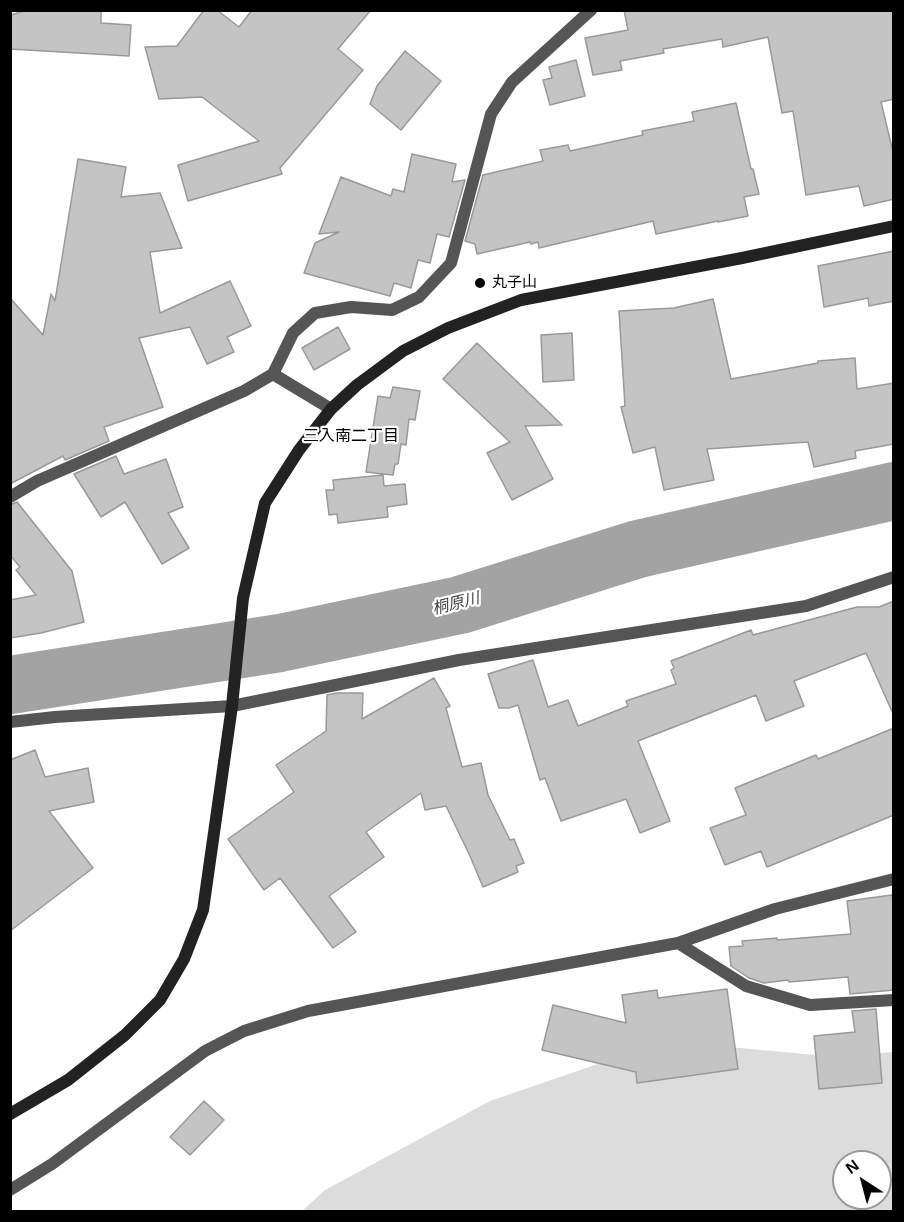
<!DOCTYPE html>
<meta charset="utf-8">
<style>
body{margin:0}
#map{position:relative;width:904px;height:1222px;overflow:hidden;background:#fff;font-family:Helvetica,sans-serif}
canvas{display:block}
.frame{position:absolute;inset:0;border:12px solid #000;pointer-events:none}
.north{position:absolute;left:832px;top:1150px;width:60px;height:60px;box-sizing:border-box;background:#fff;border:2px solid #999;border-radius:50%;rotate:324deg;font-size:16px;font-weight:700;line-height:24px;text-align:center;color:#000}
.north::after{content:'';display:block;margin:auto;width:21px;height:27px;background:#000;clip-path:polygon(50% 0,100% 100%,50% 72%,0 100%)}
</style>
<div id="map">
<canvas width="904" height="1222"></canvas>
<div class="frame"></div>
<div class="north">N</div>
</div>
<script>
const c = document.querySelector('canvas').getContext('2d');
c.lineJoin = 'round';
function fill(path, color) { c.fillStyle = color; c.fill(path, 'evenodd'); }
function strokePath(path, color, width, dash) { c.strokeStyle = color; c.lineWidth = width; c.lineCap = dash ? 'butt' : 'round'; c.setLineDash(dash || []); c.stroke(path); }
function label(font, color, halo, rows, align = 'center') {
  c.font = font + ' Helvetica,"Noto Sans JP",sans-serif'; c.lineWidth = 4.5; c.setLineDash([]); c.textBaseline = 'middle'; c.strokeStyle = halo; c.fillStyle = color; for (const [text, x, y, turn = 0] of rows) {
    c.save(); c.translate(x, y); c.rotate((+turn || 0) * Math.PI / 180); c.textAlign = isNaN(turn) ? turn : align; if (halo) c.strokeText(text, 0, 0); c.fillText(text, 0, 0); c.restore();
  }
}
const green = new Path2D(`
 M 665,1041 L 837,1057 L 893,1052 L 893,1211 L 301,1212 L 325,1190 L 490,1101 ZM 844,1162 L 880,1162 L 880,1198 L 844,1198 Z`);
const river = new Path2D(`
 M 10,685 L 280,643 L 460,605 L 638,549 L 894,491`);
const building = new Path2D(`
 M 29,10 L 101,10 L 101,23 L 131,25 L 129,56 L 10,49 L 10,15 Z
 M 204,10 L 217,10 L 239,27 L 252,10 L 371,10 L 338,49 L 363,70 L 280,168 L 282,174 L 188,201 L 178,165 L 259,141 L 202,97 L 159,99 L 145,47 L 177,46 Z
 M 624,10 L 894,10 L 894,99 L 881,102 L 894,156 L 894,199 L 864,206 L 859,186 L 806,195 L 793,111 L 782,113 L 768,37 L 723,47 L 722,39 L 663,49 L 664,53 L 620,61 L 622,70 L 593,75 L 585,38 L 628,30 Z
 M 405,51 L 441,81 L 401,130 L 370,104 L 377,86 Z
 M 576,60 L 585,96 L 550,105 L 543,80 L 552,78 L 549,67 Z
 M 736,103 L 751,169 L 753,169 L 759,194 L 744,197 L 748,216 L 718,222 L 718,221 L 656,234 L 653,221 L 539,248 L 538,242 L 531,244 L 530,242 L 477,254 L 475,244 L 465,241 L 483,175 L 543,161 L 540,150 L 568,145 L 570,151 L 643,135 L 642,131 L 694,121 L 692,112 Z
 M 412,154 L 456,164 L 452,182 L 465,180 L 449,237 L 437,234 L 430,263 L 418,260 L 411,288 L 394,283 L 390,296 L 304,273 L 315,243 L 339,232 L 319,234 L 341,177 L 391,196 L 393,189 L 404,192 Z
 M 78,159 L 126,167 L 121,197 L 160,193 L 182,248 L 150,252 L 160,313 L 230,281 L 251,326 L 227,337 L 234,352 L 207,364 L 190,327 L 139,338 L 163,407 L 104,427 L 109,441 L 65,460 L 63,456 L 10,484 L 10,298 L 43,335 L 51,294 L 55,301 Z
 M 894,251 L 894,301 L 869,306 L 868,298 L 824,307 L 818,266 Z
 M 713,299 L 731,379 L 818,363 L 818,361 L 855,358 L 857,389 L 894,383 L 894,444 L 855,451 L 856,458 L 814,467 L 808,442 L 707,449 L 714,480 L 664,490 L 655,447 L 633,453 L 621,407 L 625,406 L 619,311 L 674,308 Z
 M 338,327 L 350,349 L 314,370 L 302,348 Z
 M 572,333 L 574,380 L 543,382 L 541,335 Z
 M 477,343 L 562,425 L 525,426 L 553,479 L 512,500 L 487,453 L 510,442 L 443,379 Z
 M 393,387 L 420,391 L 415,420 L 409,419 L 406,445 L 401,444 L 398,464 L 395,464 L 393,475 L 366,472 L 378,396 L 390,398 Z
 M 116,456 L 124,474 L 166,459 L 183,507 L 168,513 L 189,548 L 162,564 L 125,502 L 101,517 L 74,474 Z
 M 383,475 L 384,486 L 405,484 L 407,504 L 387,507 L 388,517 L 338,523 L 337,514 L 329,515 L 326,490 L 334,490 L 333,480 Z
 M 17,502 L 72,571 L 84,622 L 41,633 L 10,638 L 10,600 L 36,595 L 16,570 L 20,567 L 10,555 L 10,505 Z
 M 894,601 L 894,716 L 866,653 L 794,681 L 804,706 L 766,721 L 756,695 L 638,741 L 670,821 L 640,833 L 626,799 L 561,821 L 545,778 L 540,780 L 518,705 L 509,708 L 499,708 L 488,674 L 533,660 L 548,707 L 568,700 L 578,726 L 628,706 L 626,701 L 676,684 L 671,670 L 674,668 L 671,661 L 751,630 L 753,635 L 857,607 L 879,607 Z
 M 434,678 L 450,706 L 446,708 L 462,767 L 481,763 L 488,795 L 510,840 L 514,839 L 524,863 L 516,866 L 518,872 L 483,887 L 470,856 L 446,806 L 425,810 L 421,793 L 366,832 L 384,857 L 329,896 L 356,932 L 333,948 L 280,878 L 264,890 L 228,839 L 294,792 L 276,765 L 326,731 L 327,695 L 337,693 L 363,693 L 362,719 Z
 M 894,728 L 894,815 L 767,867 L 761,851 L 725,865 L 710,828 L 746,815 L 735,788 L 816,755 L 818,759 Z
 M 35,750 L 45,777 L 88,768 L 94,802 L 49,811 L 93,868 L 10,931 L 10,760 Z
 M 892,895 L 894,910 L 894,990 L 850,994 L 848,977 L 789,982 L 788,980 L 764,983 L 749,978 L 731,966 L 729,947 L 743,946 L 742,941 L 777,938 L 777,940 L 851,934 L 847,901 Z
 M 727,989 L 738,1069 L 637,1083 L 636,1072 L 542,1050 L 553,1005 L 626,1023 L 622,995 L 657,990 L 658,998 Z
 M 876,1009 L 882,1083 L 819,1089 L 814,1036 L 855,1032 L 852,1011 Z
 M 204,1101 L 224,1120 L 190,1155 L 170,1137 Z`);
const street = new Path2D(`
 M 273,374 L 331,409
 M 10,497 L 37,481 L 244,391 L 273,374 L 293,333 L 315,313 L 351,307 L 392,310 L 419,297 L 451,263 L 491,114 L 512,82 L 591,10
 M 10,722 L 55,717 L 232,706 L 459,660 L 806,606 L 894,577
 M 678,943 L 746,986 L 810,1005 L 894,1000
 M 10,1190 L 52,1164 L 205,1051 L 244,1031 L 308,1011 L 678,943 L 775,909 L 894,879`);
const secondary = new Path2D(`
 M 10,1114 L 68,1080 L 125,1035 L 160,1000 L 184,959 L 203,910 L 232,706 L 243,598 L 265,503 L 299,450 L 331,409 L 357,385 L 403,351 L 448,328 L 521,300 L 742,258 L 894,226`);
const markers = [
 [480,283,6,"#000"]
];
const poiNames = [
 ["丸子山",492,283]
];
const neighbourhoodNames = [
 ["三入南二丁目",351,437]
];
const waterNames = [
 ["桐原川",456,604,-14]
];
fill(green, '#dcdcdc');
strokePath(river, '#a3a3a3', 58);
fill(building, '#c4c4c4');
strokePath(building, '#999', 1.5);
strokePath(street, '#555', 12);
strokePath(secondary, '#222', 12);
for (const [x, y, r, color] of markers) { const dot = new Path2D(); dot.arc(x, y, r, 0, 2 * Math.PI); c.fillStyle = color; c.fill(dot); strokePath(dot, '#fff', 2); }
label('15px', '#000', '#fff', poiNames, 'left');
label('16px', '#000', '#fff', neighbourhoodNames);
label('italic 16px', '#444', '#fff', waterNames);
</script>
